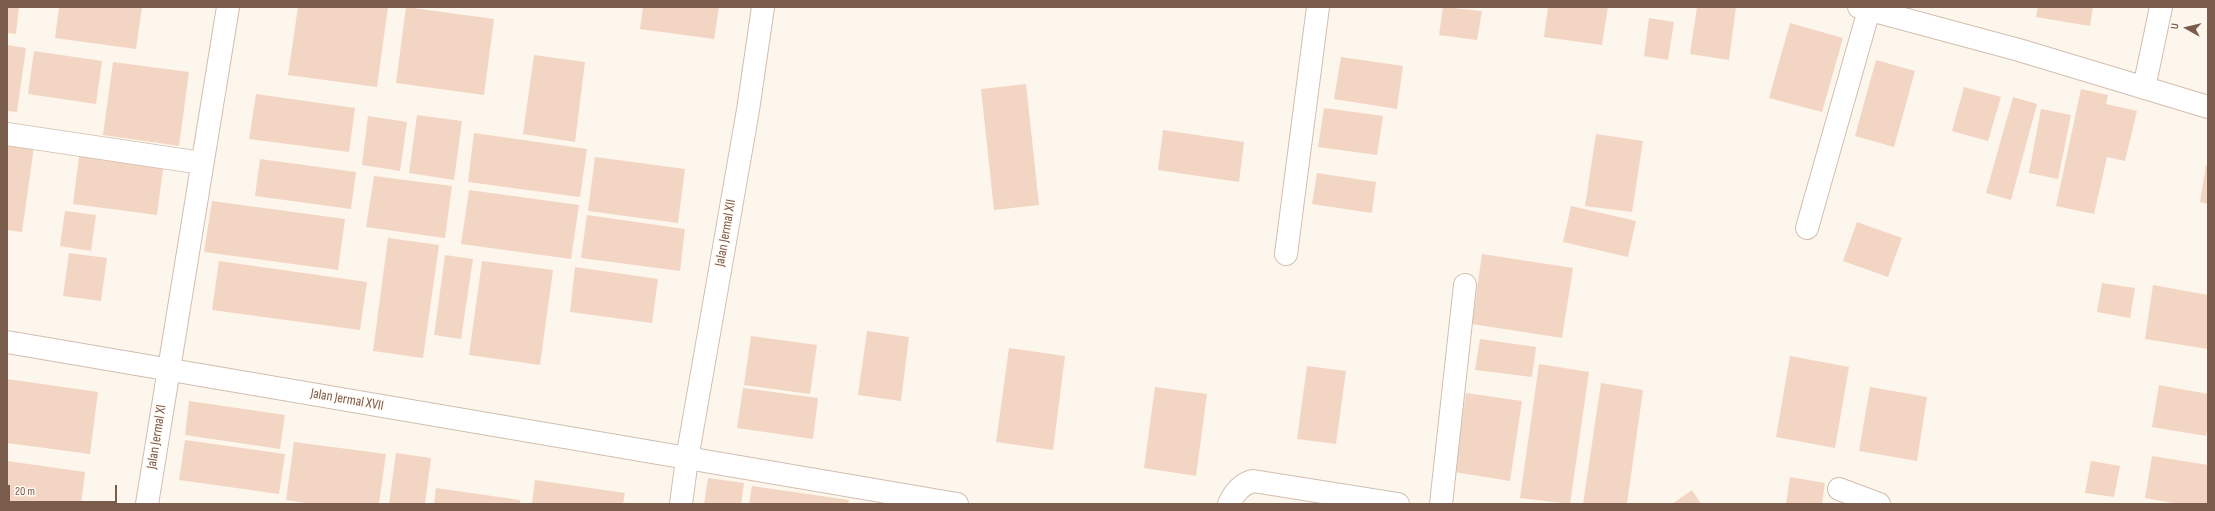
<!DOCTYPE html>
<style>
body{margin:0}
#map{position:relative;width:2215px;height:511px;overflow:hidden;background:#fdf6ec;font-family:"Sofia Sans Condensed",sans-serif}
canvas{display:block}
.frame{position:absolute;inset:0;border:8px solid #7a5c4d;pointer-events:none}
.north{position:absolute;left:2167px;top:8px;width:40px;height:40px;-webkit-text-stroke:3px #fffaf3;paint-order:stroke;rotate:278deg;font-size:11px;font-weight:700;line-height:16px;text-align:center;color:#7a5c4d}
.north::after{content:'';display:block;margin:auto;width:14px;height:18px;background:#7a5c4d;clip-path:polygon(50% 0,100% 100%,50% 72%,0 100%)}
.scale{position:absolute;left:8px;top:485px;width:109px;height:18px;box-sizing:border-box;border:2px solid #7a5c4d;border-top:0;padding-left:5px;font-size:12px;line-height:14px;white-space:nowrap;color:#7a5c4d;-webkit-text-stroke:3px #fffaf3;paint-order:stroke}
</style>
<div id="map">
<canvas width="2215" height="511"></canvas>
<div class="frame"></div>
<div class="north">U</div>
<div class="scale">20 m</div>
</div>
<script>
const c = document.querySelector('canvas').getContext('2d');
c.lineJoin = 'round';
function fill(path, color) { c.fillStyle = color; c.fill(path, 'evenodd'); }
function strokePath(path, color, width, dash) { c.strokeStyle = color; c.lineWidth = width; c.lineCap = dash ? 'butt' : 'round'; c.setLineDash(dash || []); c.stroke(path); }
function label(font, color, halo, rows, align = 'center') {
  c.font = font + ' "Sofia Sans Condensed",sans-serif'; c.lineWidth = 3; c.setLineDash([]); c.textBaseline = 'middle'; c.strokeStyle = halo; c.fillStyle = color; for (const [text, x, y, turn = 0] of rows) {
    c.save(); c.translate(x, y); c.rotate((+turn || 0) * Math.PI / 180); c.textAlign = isNaN(turn) ? turn : align; if (halo) c.strokeText(text, 0, 0); c.fillText(text, 0, 0); c.restore();
  }
}
const building = new Path2D(`
 M 7,7 L 19,7 L 16,34 L 7,33 Z
 M 59,7 L 142,7 L 136,49 L 55,38 Z
 M 298,7 L 388,7 L 377,87 L 288,75 Z
 M 406,7 L 494,19 L 484,95 L 396,83 Z
 M 643,7 L 719,7 L 714,39 L 640,29 Z
 M 1443,7 L 1482,11 L 1477,40 L 1439,35 Z
 M 1548,7 L 1608,7 L 1602,45 L 1544,37 Z
 M 1697,7 L 1736,7 L 1729,60 L 1690,54 Z
 M 2038,7 L 2093,7 L 2090,26 L 2036,17 Z
 M 1649,18 L 1674,22 L 1668,60 L 1644,56 Z
 M 1790,23 L 1843,38 L 1822,112 L 1769,98 Z
 M 7,45 L 26,48 L 17,112 L 7,111 Z
 M 34,51 L 102,61 L 96,104 L 28,94 Z
 M 534,55 L 585,62 L 575,142 L 523,134 Z
 M 1341,57 L 1403,66 L 1397,109 L 1334,99 Z
 M 1876,60 L 1915,71 L 1894,147 L 1855,136 Z
 M 113,62 L 189,72 L 179,146 L 103,135 Z
 M 1026,84 L 1039,205 L 994,210 L 981,89 Z
 M 1964,87 L 2001,97 L 1988,141 L 1952,131 Z
 M 2081,89 L 2108,95 L 2106,104 L 2137,111 L 2125,161 L 2107,157 L 2094,214 L 2056,206 Z
 M 256,94 L 355,108 L 349,152 L 249,139 Z
 M 2013,97 L 2037,104 L 2011,200 L 1986,193 Z
 M 1324,108 L 1383,116 L 1377,155 L 1318,147 Z
 M 2041,109 L 2071,115 L 2058,179 L 2029,173 Z
 M 417,115 L 462,121 L 454,180 L 409,173 Z
 M 368,116 L 407,122 L 400,171 L 362,165 Z
 M 1163,130 L 1244,142 L 1239,182 L 1158,170 Z
 M 474,133 L 587,149 L 580,197 L 468,182 Z
 M 1596,134 L 1643,141 L 1632,212 L 1585,206 Z
 M 7,143 L 34,147 L 22,232 L 7,230 Z
 M 80,149 L 164,161 L 157,215 L 73,204 Z
 M 595,157 L 685,169 L 678,223 L 588,211 Z
 M 260,159 L 356,172 L 351,209 L 255,196 Z
 M 2206,165 L 2208,165 L 2208,204 L 2200,202 Z
 M 1317,173 L 1376,182 L 1372,213 L 1312,204 Z
 M 374,176 L 452,186 L 445,238 L 366,227 Z
 M 469,190 L 579,205 L 571,259 L 461,244 Z
 M 212,201 L 345,219 L 338,270 L 204,252 Z
 M 1571,206 L 1636,221 L 1628,257 L 1563,242 Z
 M 65,211 L 96,215 L 91,251 L 60,246 Z
 M 587,215 L 685,229 L 680,271 L 581,258 Z
 M 1857,222 L 1902,238 L 1888,277 L 1843,261 Z
 M 388,238 L 439,245 L 423,358 L 373,351 Z
 M 69,253 L 107,258 L 101,301 L 63,296 Z
 M 1482,254 L 1573,268 L 1562,338 L 1472,324 Z
 M 445,255 L 473,259 L 461,339 L 434,335 Z
 M 219,261 L 367,282 L 360,330 L 212,310 Z
 M 482,261 L 553,270 L 540,365 L 469,355 Z
 M 575,267 L 658,279 L 652,323 L 570,312 Z
 M 2102,283 L 2135,288 L 2130,318 L 2097,312 Z
 M 2153,285 L 2208,295 L 2208,349 L 2145,339 Z
 M 867,331 L 909,337 L 901,401 L 858,395 Z
 M 751,336 L 817,345 L 810,394 L 744,385 Z
 M 1480,339 L 1536,347 L 1532,377 L 1475,370 Z
 M 1009,348 L 1065,356 L 1053,450 L 996,442 Z
 M 1790,356 L 1849,367 L 1835,448 L 1776,437 Z
 M 1539,364 L 1589,372 L 1570,504 L 1520,498 Z
 M 1307,366 L 1346,371 L 1336,444 L 1297,439 Z
 M 7,379 L 98,392 L 90,454 L 7,443 Z
 M 1601,383 L 1643,390 L 1627,504 L 1583,504 Z
 M 2159,385 L 2208,394 L 2208,423 L 2206,436 L 2152,427 Z
 M 1155,387 L 1207,394 L 1196,476 L 1144,468 Z
 M 1870,387 L 1927,397 L 1917,461 L 1859,451 Z
 M 743,388 L 818,398 L 813,439 L 737,428 Z
 M 1466,393 L 1522,401 L 1510,481 L 1454,472 Z
 M 189,401 L 285,415 L 280,449 L 185,435 Z
 M 185,440 L 285,454 L 279,494 L 179,480 Z
 M 294,442 L 386,454 L 379,504 L 312,504 L 286,500 Z
 M 396,453 L 431,458 L 425,504 L 389,504 Z
 M 2152,456 L 2208,465 L 2208,504 L 2178,504 L 2145,498 Z
 M 7,461 L 85,472 L 81,504 L 7,504 Z
 M 2091,461 L 2120,466 L 2114,497 L 2085,493 Z
 M 1790,477 L 1825,483 L 1822,504 L 1786,504 Z
 M 708,478 L 744,483 L 741,504 L 704,504 Z
 M 535,480 L 625,493 L 623,504 L 532,504 Z
 M 752,486 L 849,500 L 848,504 L 749,504 Z
 M 436,488 L 520,500 L 520,504 L 434,504 Z
 M 1692,490 L 1701,504 L 1672,504 Z`);
const minor = new Path2D(`
 M 1859,7 L 2019,50 L 2208,107
 M 2144,88 L 2161,7
 M 7,134 L 202,163
 M 1807,228 L 1869,10
 M 1286,254 L 1318,7
 M 7,342 L 957,504
 M 1839,489 L 1879,504
 M 147,504 L 228,7
 M 681,504 L 687,459 L 748,110 L 763,7
 M 1229,504 C 1234,493 1241,484 1253,481 L 1398,504
 M 1441,504 L 1465,285`);
const streetNames = [
 ["Jalan Jermal XII",726,233,-80],
 ["Jalan Jermal XVII",347,400,10],
 ["Jalan Jermal XI",157,437,-81]
];
fill(building, '#f3d5c3');
strokePath(minor, '#d1beb0', 24);
strokePath(minor, '#fff', 22);
label('14px', '#7a5c4d', '#fffaf3', streetNames);
</script>
